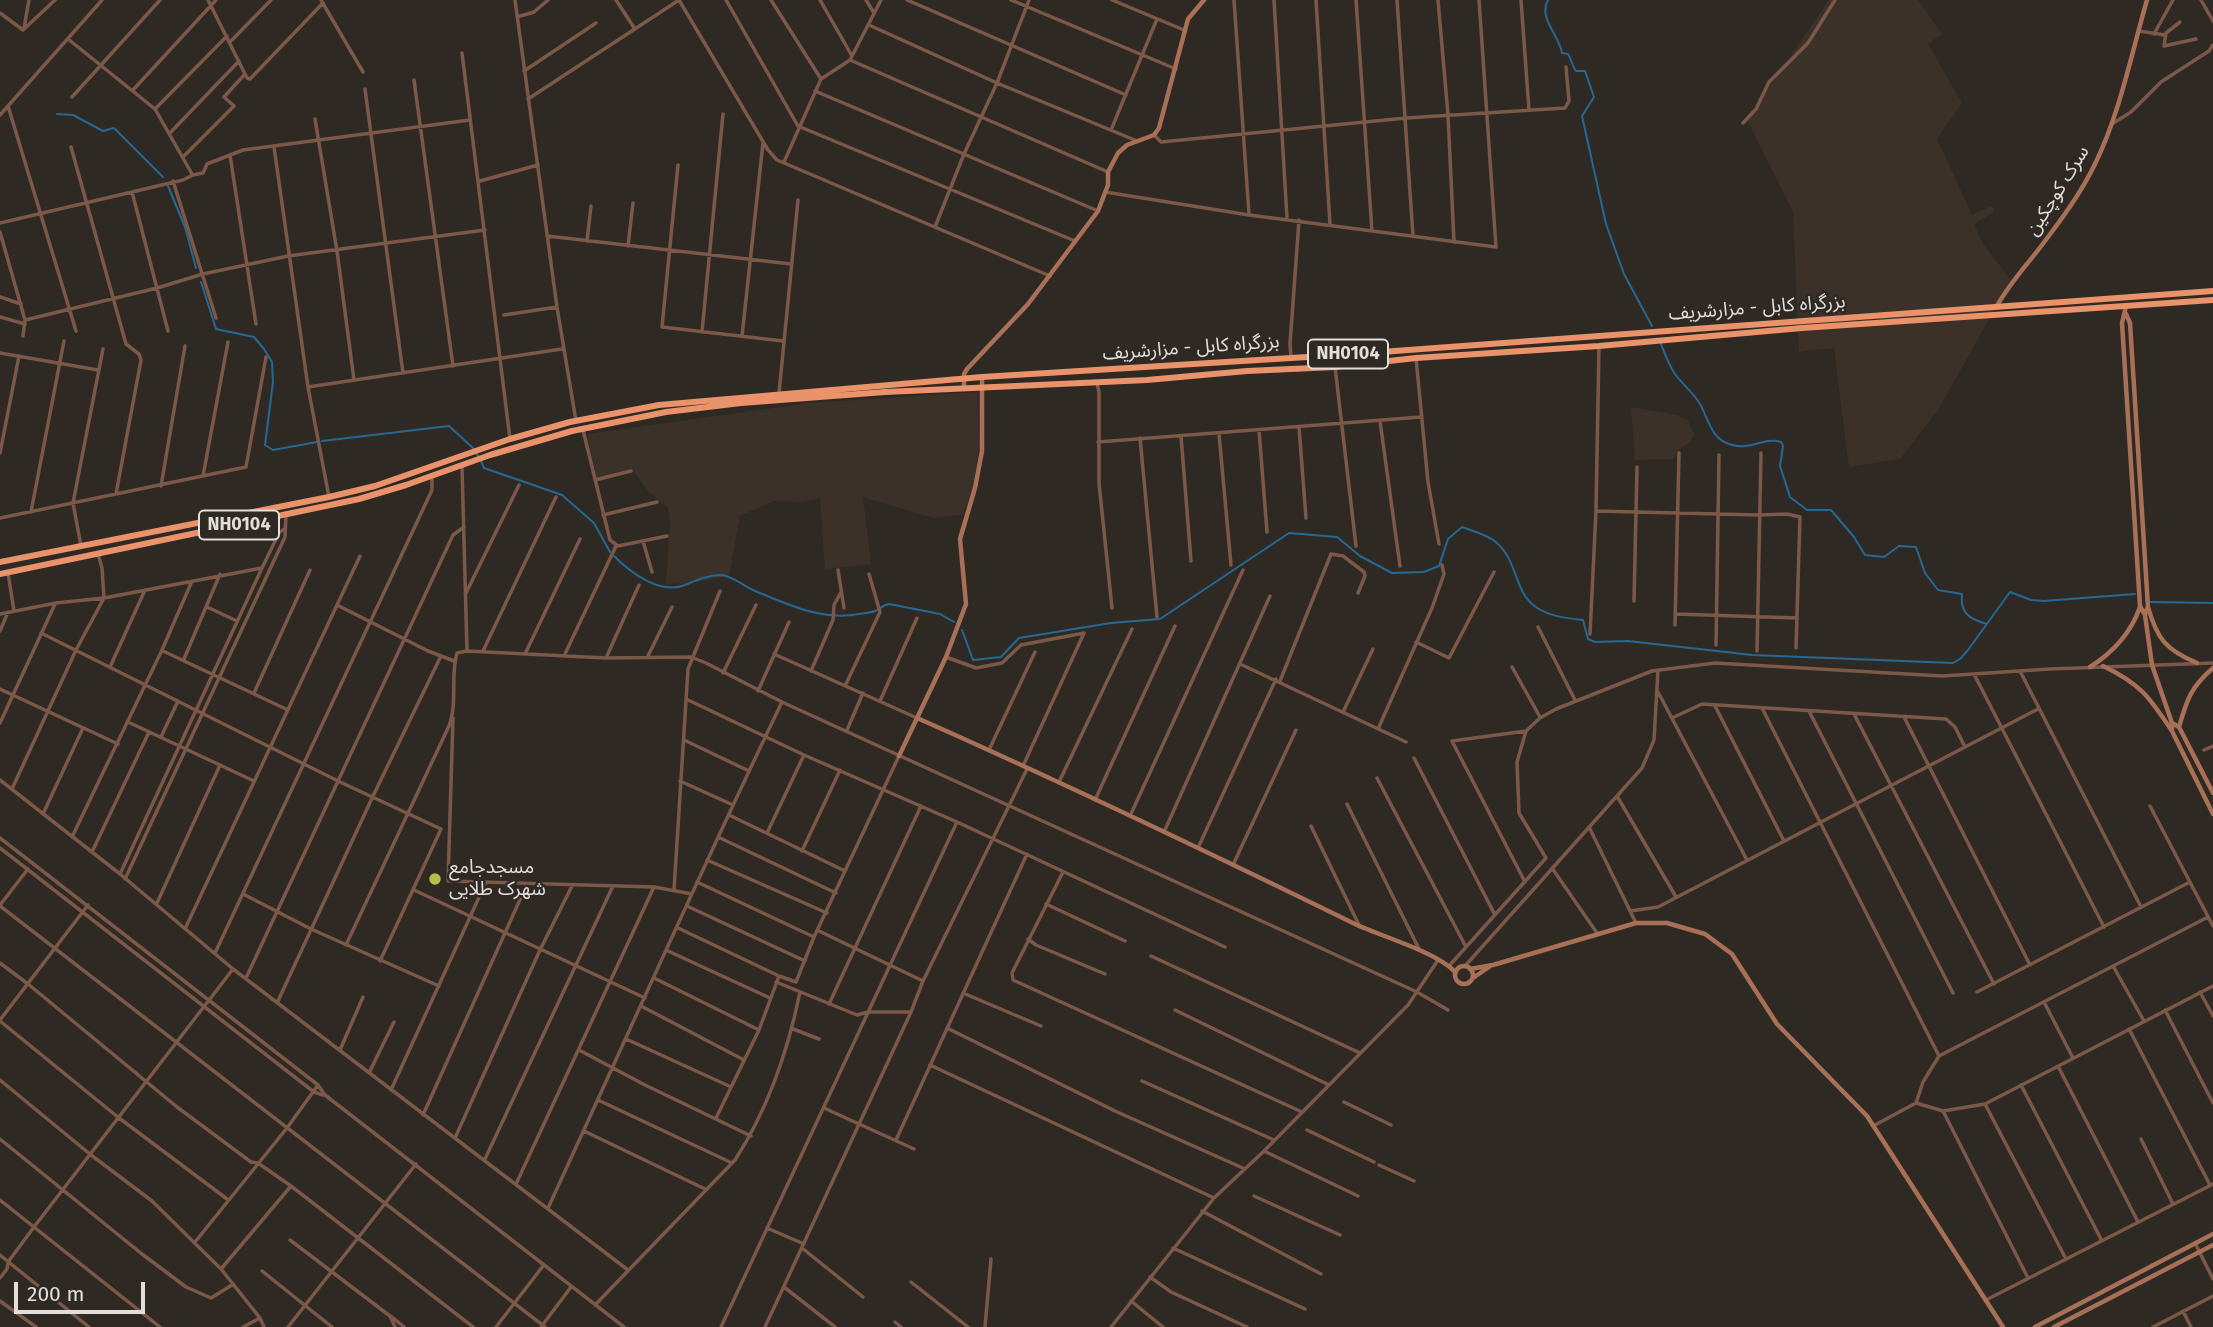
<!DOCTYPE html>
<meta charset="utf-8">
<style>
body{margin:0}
#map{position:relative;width:2213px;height:1327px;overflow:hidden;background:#2f2924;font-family:"Fira Sans",sans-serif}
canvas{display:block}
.scale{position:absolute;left:14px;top:1282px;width:131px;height:32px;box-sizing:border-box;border:4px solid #e2dedb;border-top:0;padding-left:9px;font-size:21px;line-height:24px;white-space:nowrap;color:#e2dedb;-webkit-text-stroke:5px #2f2924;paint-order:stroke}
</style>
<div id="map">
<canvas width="2213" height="1327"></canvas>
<div class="scale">200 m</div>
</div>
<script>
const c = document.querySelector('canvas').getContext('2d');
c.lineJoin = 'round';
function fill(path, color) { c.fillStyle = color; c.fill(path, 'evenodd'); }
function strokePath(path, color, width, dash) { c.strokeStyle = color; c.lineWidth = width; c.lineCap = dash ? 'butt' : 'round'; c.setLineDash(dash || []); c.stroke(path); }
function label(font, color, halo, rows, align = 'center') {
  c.font = font + ' "Fira Sans","Noto Sans Arabic",sans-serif'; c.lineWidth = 5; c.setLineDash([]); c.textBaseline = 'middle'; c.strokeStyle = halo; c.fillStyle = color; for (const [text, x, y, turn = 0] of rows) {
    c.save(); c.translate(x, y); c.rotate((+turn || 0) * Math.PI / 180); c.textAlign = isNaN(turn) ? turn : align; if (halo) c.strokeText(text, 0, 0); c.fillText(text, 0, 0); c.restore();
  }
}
const built = new Path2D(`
 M 1829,0 L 1918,0 L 1942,34 L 1928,44 L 1962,103 L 1937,139 L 1972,215 L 1992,206 L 1994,212 L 1974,224 L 1983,244 L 2011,280 L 1938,410 L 1900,459 L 1849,467 L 1834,348 L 1799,352 L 1793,211 L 1746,118 L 1754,109 Z
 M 977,392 L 979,448 L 972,493 L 962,515 L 933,518 L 863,497 L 871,564 L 825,569 L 820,498 L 803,502 L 773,501 L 740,516 L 729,576 L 690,583 L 666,584 L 670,521 L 668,507 L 649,492 L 632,469 L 597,479 L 587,434 L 809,403 Z
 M 1631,407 L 1677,415 L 1688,421 L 1695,435 L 1688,444 L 1680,448 L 1673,459 L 1635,460 Z`);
const stream = new Path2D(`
 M 1548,0 C 1538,18 1559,35 1562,53 L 1568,54 C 1572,60 1572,66 1576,71 L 1585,71 L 1594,97 L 1582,116 L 1606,224 L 1624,274 L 1652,326
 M 57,114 L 73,115 L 103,131 L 114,128 L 163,177
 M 168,186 L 185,227 L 196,268
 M 201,282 L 216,329 L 254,337 L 264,349 L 272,362 L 273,382 L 265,445 L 273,450 L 317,442
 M 1661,344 C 1665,354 1669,365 1675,374 C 1682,384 1694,393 1700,404 C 1709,420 1711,440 1732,445 C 1750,450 1765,437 1781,442 L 1783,446 L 1780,466 L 1790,497 L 1807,510 L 1831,510 L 1854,537 L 1865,555 L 1884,557 L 1899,546 L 1916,547 L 1925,573 L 1938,590 L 1962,594 C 1960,613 1969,619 1987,624
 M 322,441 L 449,426 L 473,448 L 478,456
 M 481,461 L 484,468 L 562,495 L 594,523 L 610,552
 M 614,556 C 631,573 660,595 685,585 C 697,580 708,575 721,575 C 733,576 745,587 755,591 C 790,605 821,621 859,614 C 864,613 871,613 875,611 C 881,609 882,605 889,604 L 940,614 L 954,622
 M 2151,602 L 2213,603
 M 962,630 L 973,660 L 1001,657 L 1019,638 L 1111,623 L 1160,619 L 1289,533 L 1337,537 L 1360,556 L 1392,573 L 1424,572 L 1439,566 L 1448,539 L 1462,527 C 1473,531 1489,535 1497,543 C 1513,557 1515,580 1525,596 C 1537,615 1563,618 1583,620 L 1588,639 L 1595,642 L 1628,641 L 1752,655 L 1953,663 L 1960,659 L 1968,650 L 2010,592 L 2031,600 L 2044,601 L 2135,594`);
const street = new Path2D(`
 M 208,0 L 247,78 L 250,79 L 323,3
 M 321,0 L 363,72
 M 515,0 L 557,307 L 576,421
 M 616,0 L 635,29
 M 679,0 L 768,150 L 777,160 L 1050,276
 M 726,0 L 798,126 L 1075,241
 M 771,0 L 821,79
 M 820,0 L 852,56
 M 866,0 L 874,13
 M 907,0 L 1126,95
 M 1011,0 L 1176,69
 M 1112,0 L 1184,30
 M 1234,0 L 1249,214
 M 1274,0 L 1287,218
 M 1316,0 L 1330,224
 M 1356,0 L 1372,231
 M 1397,0 L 1413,236
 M 1438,0 L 1448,115 L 1454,242
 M 1521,0 L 1529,110
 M 2201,0 L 2213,21
 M 0,13 L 23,30
 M 517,17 L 534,12 L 548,0
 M 2180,22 L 2166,33 L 2164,46 L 2196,39
 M 869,25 L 997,83 L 1137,141
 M 24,28 L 29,0
 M 23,30 L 55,0
 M 2139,31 L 2165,35
 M 2154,34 L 2173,0
 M 68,39 L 155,109 L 192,174
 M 230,42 L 271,0
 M 462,53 L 510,439
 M 850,60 L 1108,172
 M 524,71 L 596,23
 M 414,80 L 453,366
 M 365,89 L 403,373
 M 133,90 L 216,0
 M 815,91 L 1098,211
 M 72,97 L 160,0
 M 528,99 L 679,0
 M 8,106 L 76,331
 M 155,109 L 227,36
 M 0,115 L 102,0
 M 315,119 L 337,251 L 354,380
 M 1743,123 L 1756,109 L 1769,82 L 1808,43 L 1835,0
 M 2112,124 L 2131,112 L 2161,82 L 2209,51 L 2213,45
 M 1111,130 L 1157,19
 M 170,133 L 239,61
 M 1154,135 L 1161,142 L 1406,118 L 1565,108 L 1569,101 L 1566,67
 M 71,147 L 126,344 L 139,354 L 141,360 L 116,494
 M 274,147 L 308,387 L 329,497
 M 230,155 L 256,324
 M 184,156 L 234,106 L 224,97 L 245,74
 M 784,162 L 821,79 L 850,60 L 881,0
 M 678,165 L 662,327 L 783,341
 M 173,181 L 216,318
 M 480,181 L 538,165
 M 132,192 L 168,331
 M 1105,192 L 1249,215 L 1496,247 L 1479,0
 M 0,223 L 183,180 L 193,175 L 203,173 L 207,164 L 243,150 L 470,120
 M 935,227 L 964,154 L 997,83 L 1029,0
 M 0,232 L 25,320 L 23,336
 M 547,236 L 791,264
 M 587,241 L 591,206
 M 628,246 L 633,203
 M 0,297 L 21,304
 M 504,315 L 557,307
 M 0,317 L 25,324
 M 25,320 L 157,288 L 203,274 L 288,256 L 485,230
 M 702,332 L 723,114
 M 742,336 L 763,143
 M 0,353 L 98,370
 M 1291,357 L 1290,344 L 1299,220
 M 1416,358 L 1428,482 L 1439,544
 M 1335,367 L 1356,546
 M 1097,383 L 1099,392 L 1099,483 L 1112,608
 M 308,387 L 562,349
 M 779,393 L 798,200
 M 1380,421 L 1400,566
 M 1299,427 L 1306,518
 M 583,430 L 610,540 L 618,546 L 667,536
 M 1259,430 L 1267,532
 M 1219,434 L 1231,565
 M 1181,436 L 1191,561
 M 1140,438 L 1157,617
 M 1098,442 L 1421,417
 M 0,453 L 19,356
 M 462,467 L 467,651
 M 203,476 L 228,342
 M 595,480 L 631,471
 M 161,486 L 185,346
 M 1596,511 L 1759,515 L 1787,514 L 1800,517 L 1796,648
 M 31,512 L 64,341
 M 603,515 L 657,502
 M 0,518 L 246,467 L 266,357
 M 643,541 L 652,572
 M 81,546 L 73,503 L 103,349
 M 838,570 L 844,608
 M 8,573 L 14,611
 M 466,593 L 519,485
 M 1634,601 L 1637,467
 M 337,605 L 428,651 L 454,661
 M 207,607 L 237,621
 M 0,614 L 56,603 L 104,598 L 262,568
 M 1676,614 L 1797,618
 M 1675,625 L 1679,453
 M 1538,627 L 1575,700
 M 0,631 L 8,612
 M 41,633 L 338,781 L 441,829 L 380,961
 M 1590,634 L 1596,511 L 1599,346
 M 1416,642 L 1449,658 L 1494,572
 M 1716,645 L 1719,455
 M 163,651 L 288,710
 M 483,651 L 556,497
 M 1757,651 L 1761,453
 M 525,654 L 580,539
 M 774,654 L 917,718
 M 564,656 L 616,546
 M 946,657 L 976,668 L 1002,663 L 1021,645 L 1084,633 L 1023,766
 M 606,658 L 639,585
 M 647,658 L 672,607
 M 184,659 L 220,574
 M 1240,664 L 1406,742
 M 110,667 L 145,590
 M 1512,667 L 1540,717
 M 811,671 L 833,620 L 834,605 L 841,592
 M 2020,671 L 2141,907
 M 723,673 L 756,605
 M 1974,674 L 2104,927
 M 1280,681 L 1331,554 L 1343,556 L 1364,572 L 1365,576 L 1358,593
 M 845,686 L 880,612 L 869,574
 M 0,689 L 118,744
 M 758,691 L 789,622
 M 1658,692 L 1747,860
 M 254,693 L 310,570
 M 686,699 L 804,755 L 957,822 L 1225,947
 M 880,701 L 917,618
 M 1715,706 L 1784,841
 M 1762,708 L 1939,1056
 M 1809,711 L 1953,993
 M 1343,712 L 1373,649
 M 1854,714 L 1994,984
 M 1904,717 L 2030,965
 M 453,718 L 448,881 L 654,887 L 692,894
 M 1672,718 L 1702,704 L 1946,719 L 1955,727 L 1965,747
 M 128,722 L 254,781
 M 0,723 L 55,604
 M 1378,729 L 1432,608 L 1444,574 L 1442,565
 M 847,730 L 863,693
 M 161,737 L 178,701
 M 684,740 L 749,771
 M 989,750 L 1035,652
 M 2204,750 L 2213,746
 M 1414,758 L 1495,915
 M 1377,778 L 1466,947
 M 0,780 L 120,874 L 233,969 L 628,1270
 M 680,781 L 733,805
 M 1059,782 L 1132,629
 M 12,789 L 76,650 L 104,598 L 102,568 L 98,554
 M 1617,796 L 1676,897
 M 1095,800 L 1175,626
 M 1347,804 L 1419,949
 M 2150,806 L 2213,926
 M 43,814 L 83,728
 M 729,815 L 845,871
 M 1130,816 L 1243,570
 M 1311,826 L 1359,925
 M 1589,827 L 1636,923
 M 1164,832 L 1270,596
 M 767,833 L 804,755
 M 72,837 L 162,650 L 192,581
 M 718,837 L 836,893
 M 0,838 L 318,1085 L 325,1095 L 624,1327
 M 0,848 L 314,1092 L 323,1095
 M 1198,848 L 1276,679
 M 802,851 L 840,770
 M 92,852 L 149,732
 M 707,860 L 827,913
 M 1233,865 L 1296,730
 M 1552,868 L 1597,933
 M 1063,872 L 1012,973 L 1013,980 L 1302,1112
 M 120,874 L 262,568 L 279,533 L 284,529
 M 125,879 L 285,537 L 286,514
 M 697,882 L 814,937
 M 1525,882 L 1452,741 L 1526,731
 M 414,890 L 645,998
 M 674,890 L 688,669 L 720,591
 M 243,894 L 311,929 L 439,986
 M 157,903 L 220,765
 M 1046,904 L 1125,941
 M 0,905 L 28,869
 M 0,906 L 545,1327
 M 687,906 L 805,961
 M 1630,911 L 1658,907 L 2038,709
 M 678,928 L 779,976 L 796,982 L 814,937 L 899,756
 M 185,929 L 360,556
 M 819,931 L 923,981
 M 1028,939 L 1036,945 L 1105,974
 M 346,945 L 449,726 C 458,702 450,676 457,653 L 467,651 L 606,658 L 691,657 L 706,663 L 782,702 L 1417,992 L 1448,1010
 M 668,951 L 770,998
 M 215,953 L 432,490 L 432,476
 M 1151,956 L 1360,1053
 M 0,963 L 28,984 L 177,1107 L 251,1162 L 258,1163 L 291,1186 L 473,1327
 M 1449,966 L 1546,858 L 1519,813 L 1517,762 L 1526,731 L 1540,718 L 1556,709 L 1652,671 L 1715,663 L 1942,676 L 2050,669 L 2213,663
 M 1465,966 L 1642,768 L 1654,740 L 1658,670
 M 2113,966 L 2144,1021
 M 246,978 L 453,535 L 464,527
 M 654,978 L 759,1030
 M 776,982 L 857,1015 L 868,1012 L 911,1012
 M 1977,992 L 2190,882
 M 2200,992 L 2213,1016
 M 963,993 L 1041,1026
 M 278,1001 L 373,796 L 441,656
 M 2044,1002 L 2073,1058
 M 829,1004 L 921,806
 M 641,1006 L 744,1060
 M 1175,1010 L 1329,1085
 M 2165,1010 L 2213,1103
 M 0,1020 L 88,905
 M 0,1021 L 119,1118 L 227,1199
 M 947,1028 L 1115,1111 L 1245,1169
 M 793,1029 L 819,1039
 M 2129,1029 L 2210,1185
 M 626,1039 L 729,1086
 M 340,1050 L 363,997
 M 579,1050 L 645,1085 L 751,1136
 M 930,1065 L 1214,1198
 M 2058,1066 L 2138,1222
 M 369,1073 L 394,1022
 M 0,1080 L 91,1155 L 152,1201 L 221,1269 L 260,1318 L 264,1327
 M 1142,1081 L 1274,1140
 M 2021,1085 L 2102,1241
 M 391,1090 L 486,882
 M 598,1100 L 732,1163
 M 1344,1102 L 1391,1125
 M 1916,1103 L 1943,1111 L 1985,1104 L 2213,986
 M 1985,1104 L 2066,1259
 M 824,1108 L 914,1149
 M 1943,1111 L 2028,1278
 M 423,1115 L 527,884
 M 716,1118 L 759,1030 L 779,976
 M 1873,1126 L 1916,1103 L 1923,1082 L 1939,1056 L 2208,917
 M 1307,1130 L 1374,1162
 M 584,1131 L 705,1189
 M 455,1138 L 540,950 L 572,886
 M 0,1139 L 142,1254 L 186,1287 L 211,1298 L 232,1285
 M 2141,1139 L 2173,1204
 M 896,1140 L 1027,854
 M 1264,1151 L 1358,1196
 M 485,1159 L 613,886
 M 1379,1165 L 1414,1181
 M 516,1184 L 654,887
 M 1254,1196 L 1340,1235
 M 0,1200 L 160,1327
 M 548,1208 C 626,1039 701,870 782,702
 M 1202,1211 L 1321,1274
 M 767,1228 L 804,1244
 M 290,1240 L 390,1316 L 395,1327
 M 195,1242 L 287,1128 L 318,1085
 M 2195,1243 L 2213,1279
 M 802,1248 L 863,1297
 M 1173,1248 L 1305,1309
 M 0,1255 L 89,1327
 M 221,1269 L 291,1186
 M 262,1271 L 332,1327
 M 1150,1277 L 1171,1292 L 1247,1327
 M 0,1278 L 7,1269 L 8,1262 L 34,1227 L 233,969
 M 911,1282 L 968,1327
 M 784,1287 L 835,1327
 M 1986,1300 L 2213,1184
 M 0,1301 L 36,1327
 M 1131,1301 L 1163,1327
 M 595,1305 L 735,1160 C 768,1109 788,1051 800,992
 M 2183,1311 L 2191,1327
 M 392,1317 L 404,1327
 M 895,1322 L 901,1327
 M 243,1327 L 260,1318
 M 288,1327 L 416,1164
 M 496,1327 L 543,1266
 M 541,1327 L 571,1287
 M 721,1327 L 957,822
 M 765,1327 L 911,1012 L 923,981 L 1027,769
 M 985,1327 L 991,1259
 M 1111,1327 L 1214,1198 L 1264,1151 L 1408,1005 L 1438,960
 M 2153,1327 L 2213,1296`);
const secondary = new Path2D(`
 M 1997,306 C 2009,284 2026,266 2042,245 C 2061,220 2081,193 2095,164 C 2120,113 2131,55 2147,0
 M 2126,306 L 2122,323 L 2140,606 L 2145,615 L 2152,665 L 2172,723 L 2172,731 L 2213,814
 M 2126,314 L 2130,323 L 2148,607 L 2145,614
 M 964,389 L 964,374 L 967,369 L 1028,304 L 1098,211 L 1108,185 L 1108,172 L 1118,153 L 1127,145 L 1154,135 L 1159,128 L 1188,19 L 1204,0
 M 2148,607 C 2157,639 2166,650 2197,663
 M 2103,666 C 2141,684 2150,698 2172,731
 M 2090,667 C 2112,653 2131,633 2140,607
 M 917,718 C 1064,783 1210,853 1355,924 C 1380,936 1437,952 1455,972
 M 2172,723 L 2179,727 L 2213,793
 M 2179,727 C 2187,699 2191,687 2213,668
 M 899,756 L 946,657 L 966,604 L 960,539 L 975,488 L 982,451 L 982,377
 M1455 975a9 9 0 1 1 18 0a9 9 0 1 1-18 0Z
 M 1470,969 L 1493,965 L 1636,923 L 1667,923 L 1705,934 L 1732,954 L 1777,1024 L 1867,1116 L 2003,1327
 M 1473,978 L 1489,967
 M 2035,1327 L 2213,1234
 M 2054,1327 L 2213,1245`);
const highway = new Path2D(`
 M 0,562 L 329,497 L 375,486 L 510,439 L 570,422 L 659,405 L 982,377 L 1340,355 L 2213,291
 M 0,574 L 359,499 L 406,485 L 490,455 L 572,431 L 666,412 L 741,403 L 885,392 L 1147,380 L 1247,371 L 1335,367 L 1416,358 L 1599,346 L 1802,328 L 2213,300`);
const markers = [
 [435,879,7,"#b8c147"]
];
const shields = [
 [1348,354,80],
 [239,525,80]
];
const shieldNames = [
 ["NH0104",1348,354],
 ["NH0104",239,525]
];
const streetNames = [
 ["سرک کوچکین",2058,191,-58],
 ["بزرگراه کابل - مزارشریف",1757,308,-4],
 ["بزرگراه کابل - مزارشریف",1191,348,-4]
];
const poiNames = [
 ["مسجدجامع",449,868],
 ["شهرک طلایی",449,890]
];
fill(built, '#3b3128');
strokePath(stream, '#246893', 2);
strokePath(street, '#7b5848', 3.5);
strokePath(secondary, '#a87056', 4.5);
strokePath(highway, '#ea926a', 6);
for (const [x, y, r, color] of markers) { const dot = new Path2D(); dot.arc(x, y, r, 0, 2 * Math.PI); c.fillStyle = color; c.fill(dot); strokePath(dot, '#2f2924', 2.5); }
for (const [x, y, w] of shields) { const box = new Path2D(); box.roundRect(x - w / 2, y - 14.5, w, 29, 5); c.fillStyle = '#2f2924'; c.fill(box); strokePath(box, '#e2dedb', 2); }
label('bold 18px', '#e2dedb', null, shieldNames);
label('19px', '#e2dedb', '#2f2924', streetNames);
label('19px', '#e2dedb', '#2f2924', poiNames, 'left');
</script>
